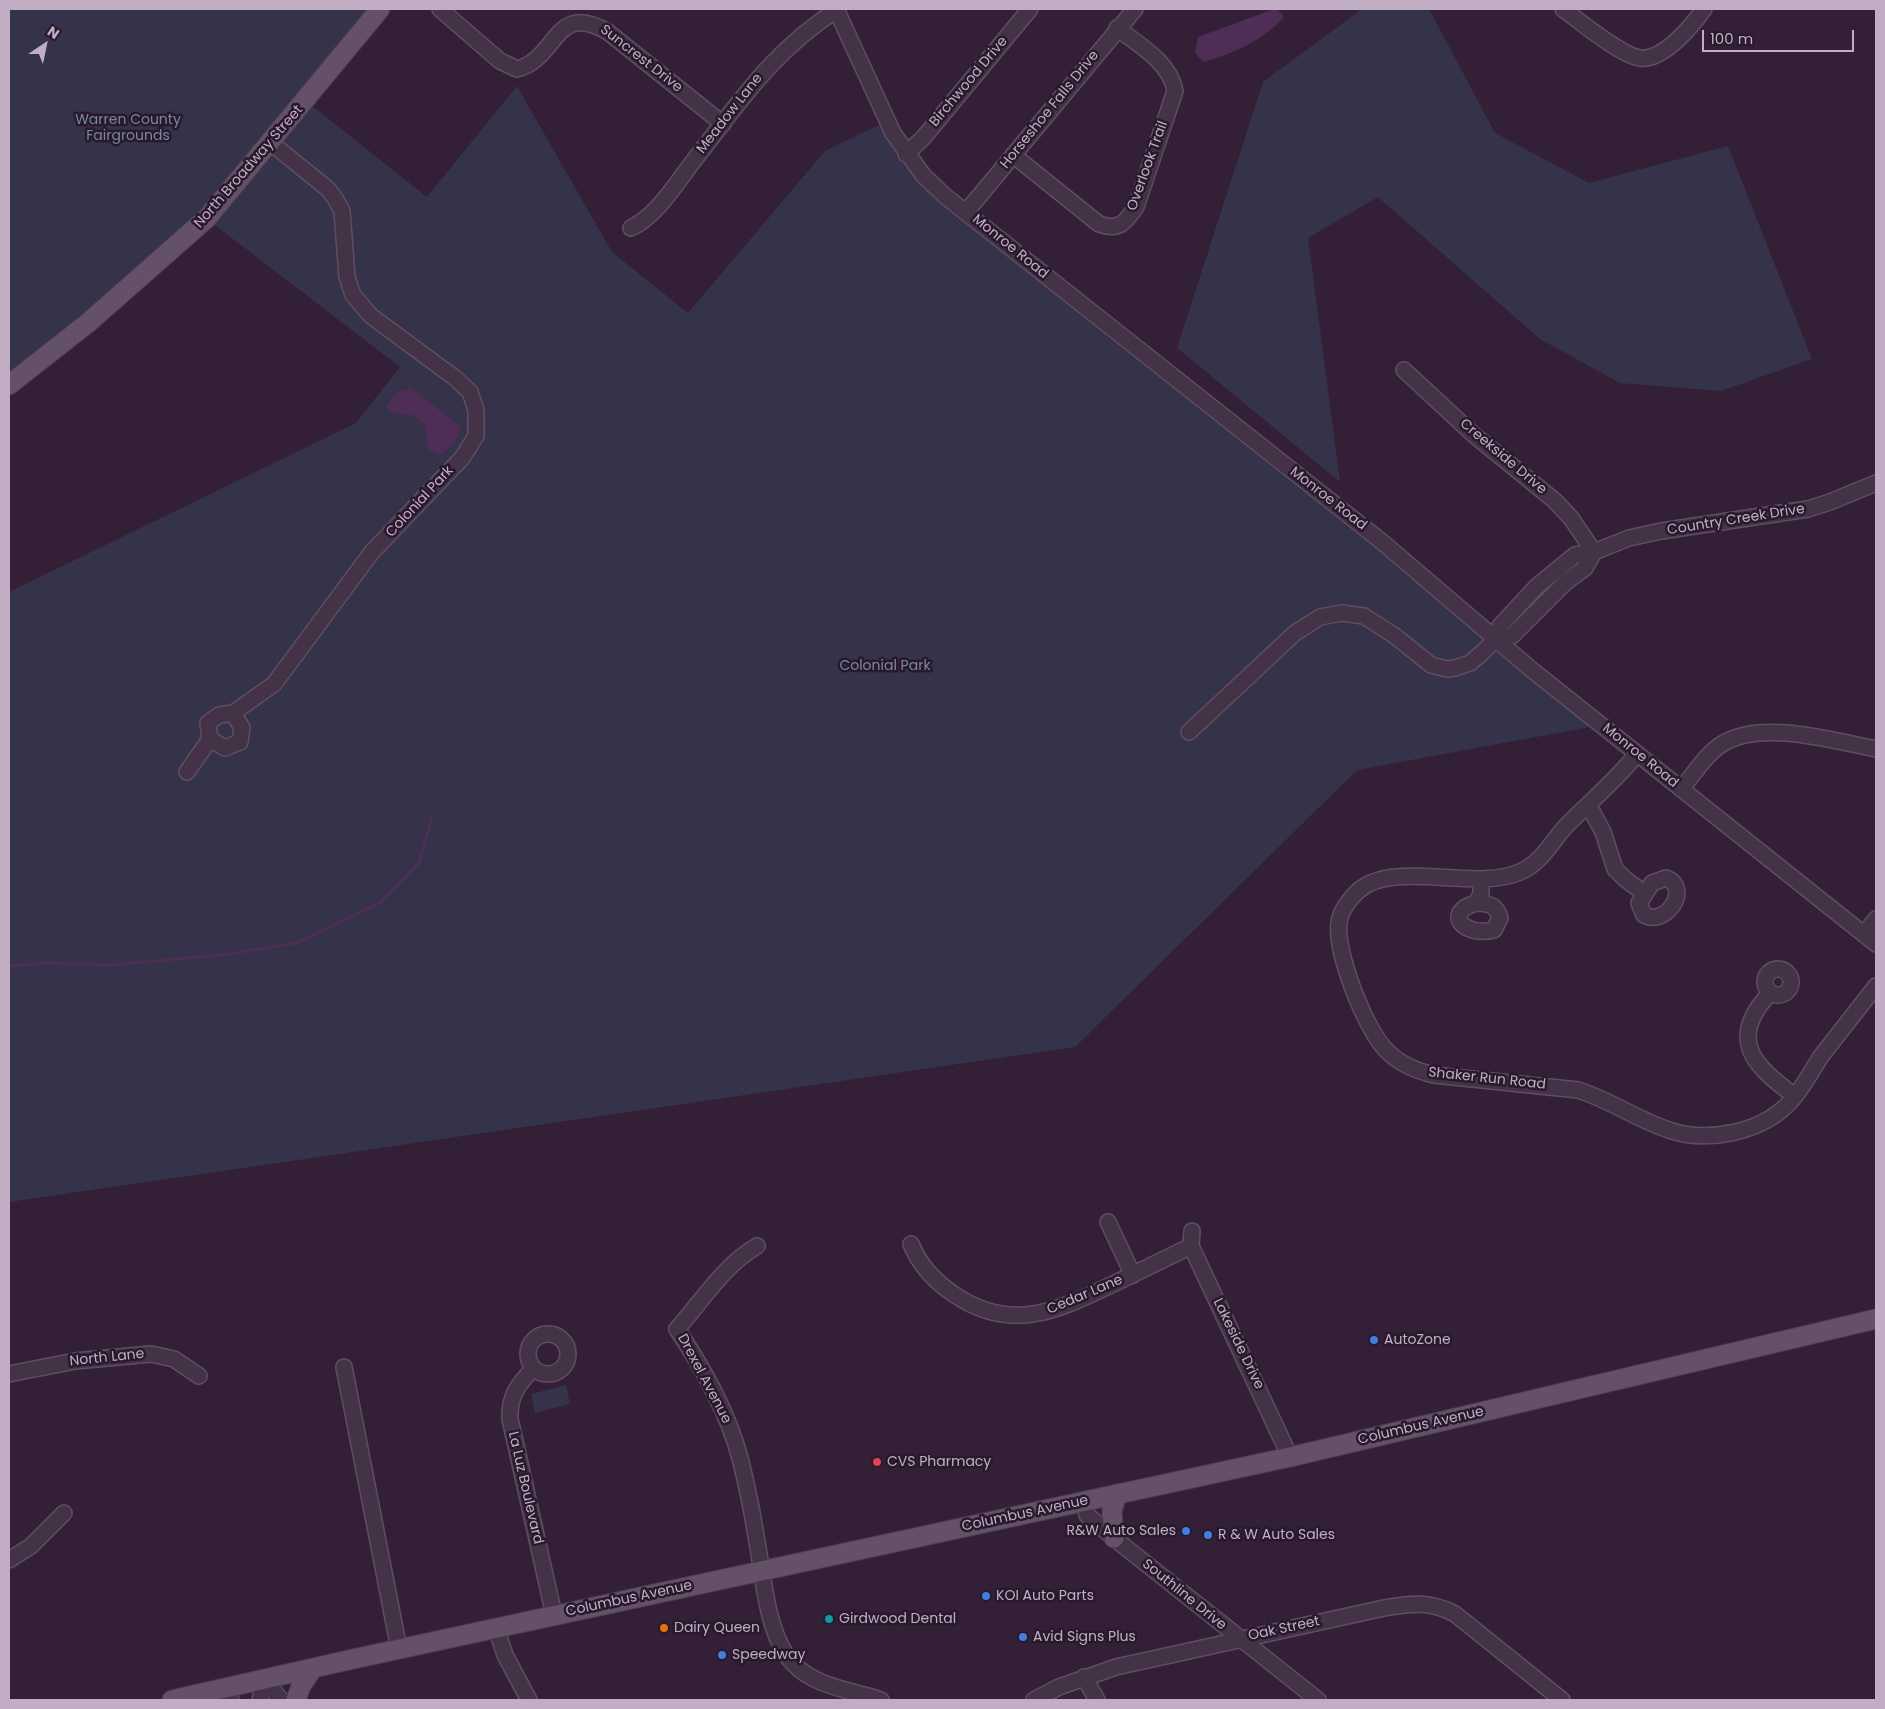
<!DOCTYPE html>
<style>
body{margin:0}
#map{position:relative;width:1885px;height:1709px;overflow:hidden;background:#332037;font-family:Poppins,sans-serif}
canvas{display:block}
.frame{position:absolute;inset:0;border:10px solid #c1aec4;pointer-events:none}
.north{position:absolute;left:20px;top:20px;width:50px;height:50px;-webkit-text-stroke:4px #29192c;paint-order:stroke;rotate:34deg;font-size:14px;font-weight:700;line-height:20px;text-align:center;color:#c1aec4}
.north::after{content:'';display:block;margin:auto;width:18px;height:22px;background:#c1aec4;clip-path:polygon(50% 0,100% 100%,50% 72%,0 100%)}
.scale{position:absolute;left:1702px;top:30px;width:152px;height:22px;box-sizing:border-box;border:2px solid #c1aec4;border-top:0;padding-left:6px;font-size:15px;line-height:18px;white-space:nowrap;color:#c1aec4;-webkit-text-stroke:4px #29192c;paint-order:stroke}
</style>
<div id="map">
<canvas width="1885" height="1709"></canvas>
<div class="frame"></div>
<div class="north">N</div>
<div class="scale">100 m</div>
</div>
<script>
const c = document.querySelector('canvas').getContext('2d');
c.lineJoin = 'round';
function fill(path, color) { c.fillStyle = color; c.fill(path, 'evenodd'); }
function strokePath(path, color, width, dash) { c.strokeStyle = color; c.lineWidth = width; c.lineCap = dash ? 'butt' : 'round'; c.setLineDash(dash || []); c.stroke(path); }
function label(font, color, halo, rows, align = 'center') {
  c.font = font + ' Poppins,sans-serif'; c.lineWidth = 5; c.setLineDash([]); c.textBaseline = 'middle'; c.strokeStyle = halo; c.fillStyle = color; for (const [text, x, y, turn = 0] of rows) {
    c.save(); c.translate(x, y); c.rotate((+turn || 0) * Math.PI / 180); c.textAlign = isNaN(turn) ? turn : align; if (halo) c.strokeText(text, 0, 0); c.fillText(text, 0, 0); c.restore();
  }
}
const green = new Path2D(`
 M 9,9 L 380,9 L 306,101 L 427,197 L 517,86 L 612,252 L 688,313 L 825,151 L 887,121 L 924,175 L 1601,725 L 1357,770 L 1075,1047 L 9,1202 L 9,592 L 356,423 L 400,367 L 207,219 L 9,385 Z
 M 1362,9 L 1429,9 L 1495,133 L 1589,183 L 1728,146 L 1812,359 L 1721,391 L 1620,383 L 1540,339 L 1378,197 L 1308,238 L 1340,482 L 1177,348 L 1263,82 Z
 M 566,1385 L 570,1404 L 535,1413 L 531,1394 Z`);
const water = new Path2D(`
 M 1274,9 L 1277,9 L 1284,17 C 1262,41 1233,54 1203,62 L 1195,53 L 1198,37 Z
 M 411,388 L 461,427 L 454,444 L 440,455 L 428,449 L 425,424 L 411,415 L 391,412 L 386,406 L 396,393 Z`);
const stream = new Path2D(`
 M 9,966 L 48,963 L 111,965 L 222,955 L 296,943 L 380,903 L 419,863 L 432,817`);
const minor = new Path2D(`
 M 440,9 L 500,61 L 517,69 C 558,59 554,0 608,32 L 723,124
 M 836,9 L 893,133 L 923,175 L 945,196 L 1381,541 L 1532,670 L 1876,944
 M 1563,9 C 1579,21 1622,56 1640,58 C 1663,61 1692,26 1704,9
 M 906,154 L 924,137 L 1030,9
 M 1013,155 L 1099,224 C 1119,231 1125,223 1136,207 L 1175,91 C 1170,62 1139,45 1117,28
 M 966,212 L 1135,9
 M 631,228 C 658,215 677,182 695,159 C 741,100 774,50 838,9
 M 1404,370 L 1474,435 L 1555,501 L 1571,518 L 1594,552
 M 1496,639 L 1512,636 L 1566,582 L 1585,568 L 1594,552
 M 233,713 L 242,728 L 240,742 L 225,748 L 210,739 L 208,723 L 219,715 L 233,713 L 274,684 L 372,552 L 462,458 L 476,436 L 476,410 L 470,392 L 455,378 L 371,316 L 353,295 L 347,277 L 342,211 L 336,200 L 328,189 L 271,143
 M 1189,732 L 1295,633 L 1320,617 L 1342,613 L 1364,616 L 1395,636 L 1431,665 L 1447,669 L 1455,668 L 1470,663 L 1482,653 L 1496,639 L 1500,626 L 1536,587 L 1575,555 L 1594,552 L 1629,538 L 1661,531 L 1808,509 L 1830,502 L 1876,483
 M 1637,754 C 1616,780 1592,800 1568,824 C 1552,840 1543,862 1520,872 C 1474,892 1394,859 1358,891 C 1349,900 1340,911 1339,923 C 1335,952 1366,1032 1388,1052 C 1401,1065 1417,1071 1434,1075 L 1578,1090 C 1610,1100 1638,1120 1669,1130 C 1706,1143 1759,1133 1787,1105 C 1802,1091 1811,1071 1822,1055 C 1840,1032 1858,1009 1876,986
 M 187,772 L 210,739
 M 1681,789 C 1694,774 1706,754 1722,744 C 1761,719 1835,741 1876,749
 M 1589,806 L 1603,832 L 1615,869 L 1625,879 L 1644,893
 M 1666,878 C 1692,888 1666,927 1644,915 L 1639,903 L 1652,883 Z
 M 1476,903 C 1489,904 1496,904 1500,918 L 1494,930 C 1464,937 1442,913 1476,903 L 1481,894 L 1481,879
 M 1864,934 L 1876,919
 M1765 982a13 13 0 1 1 26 0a13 13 0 1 1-26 0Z
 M 1770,993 C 1727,1039 1753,1066 1795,1096
 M 1108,1222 L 1133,1275
 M 1192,1231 L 1191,1246 L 1290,1457
 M 911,1244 C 920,1266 935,1282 955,1295 C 1010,1332 1055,1312 1109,1286 C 1136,1273 1163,1260 1191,1246
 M 757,1246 C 724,1265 702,1301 677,1329 C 704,1370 729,1414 741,1462 C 747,1486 752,1511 756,1536 C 763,1572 766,1634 792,1662 C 814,1687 851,1690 881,1700
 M528 1354a20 20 0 1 1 40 0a20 20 0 1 1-40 0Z
 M 344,1367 L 399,1649
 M 534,1368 C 518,1384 509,1396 510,1419 L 554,1615
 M 9,1374 L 75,1361 L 151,1354 L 174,1359 L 199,1376
 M 1084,1501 L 1087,1515 L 1125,1547 L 1318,1700
 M 9,1560 L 31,1546 L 64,1513
 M 496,1628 L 505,1655 L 529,1700
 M 1084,1677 L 1097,1700
 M 265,1680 L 281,1700
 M 212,1691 L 231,1700
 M 260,1700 L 265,1680
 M 1034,1700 L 1059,1687 L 1116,1667 L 1384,1608 C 1411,1603 1431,1601 1455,1614 L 1562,1700`);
const major = new Path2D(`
 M 9,385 L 89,322 L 207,218 L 380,9
 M 1114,1538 L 1112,1511 L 1117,1494
 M 172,1700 L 353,1659 L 1290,1457 L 1876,1319
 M 296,1700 L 301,1686 L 313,1668`);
const markers = [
 [1374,1340,5,"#3f7fe0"],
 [877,1462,5,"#e0444e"],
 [1186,1531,5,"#3f7fe0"],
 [1208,1535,5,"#3f7fe0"],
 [986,1596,5,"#3f7fe0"],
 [829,1619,5,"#0f9aa8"],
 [664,1628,5,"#e8710a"],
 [1023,1637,5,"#3f7fe0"],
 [722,1655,5,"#3f7fe0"]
];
const streetNames = [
 ["Suncrest Drive",641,59,38],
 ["Birchwood Drive",969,82,-50],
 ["Horseshoe Falls Drive",1050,110,-51],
 ["Meadow Lane",730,114,-52],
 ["Overlook Trail",1148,166,-70],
 ["North Broadway Street",249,167,-49],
 ["Monroe Road",1010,247,39],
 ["Creekside Drive",1503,457,40],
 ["Monroe Road",1328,499,38],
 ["Colonial Park",420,502,-47],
 ["Country Creek Drive",1736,520,-9],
 ["Monroe Road",1640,756,39],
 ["Shaker Run Road",1487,1079,6],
 ["Cedar Lane",1085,1295,-23],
 ["Lakeside Drive",1238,1344,64],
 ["North Lane",107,1358,-6],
 ["Drexel Avenue",704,1379,62],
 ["Columbus Avenue",1421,1426,-13],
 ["La Luz Boulevard",525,1488,77],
 ["Columbus Avenue",1025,1514,-12],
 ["Southline Drive",1184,1595,39],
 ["Columbus Avenue",629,1599,-12],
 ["Oak Street",1284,1629,-12]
];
const parkNames = [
 ["Warren County",128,120],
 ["Fairgrounds",128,136],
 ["Colonial Park",885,666]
];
const poiNames = [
 ["AutoZone",1384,1340],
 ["CVS Pharmacy",887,1462],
 ["R&W Auto Sales",1176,1531,"right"],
 ["R & W Auto Sales",1218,1535],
 ["KOI Auto Parts",996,1596],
 ["Girdwood Dental",839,1619],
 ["Dairy Queen",674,1628],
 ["Avid Signs Plus",1033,1637],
 ["Speedway",732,1655]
];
fill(green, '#353349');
fill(water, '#4e2d56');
strokePath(stream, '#4e2d56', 3);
strokePath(minor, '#5f4e62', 18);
strokePath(major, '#4e3d51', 21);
strokePath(minor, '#443347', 15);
strokePath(major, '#645168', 19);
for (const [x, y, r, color] of markers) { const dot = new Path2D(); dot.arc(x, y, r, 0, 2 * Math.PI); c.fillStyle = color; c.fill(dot); strokePath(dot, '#29192c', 2); }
label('14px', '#c1aec4', '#29192c', streetNames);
label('14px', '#748b9f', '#29192c', parkNames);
label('14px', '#c1aec4', '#29192c', poiNames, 'left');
</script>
